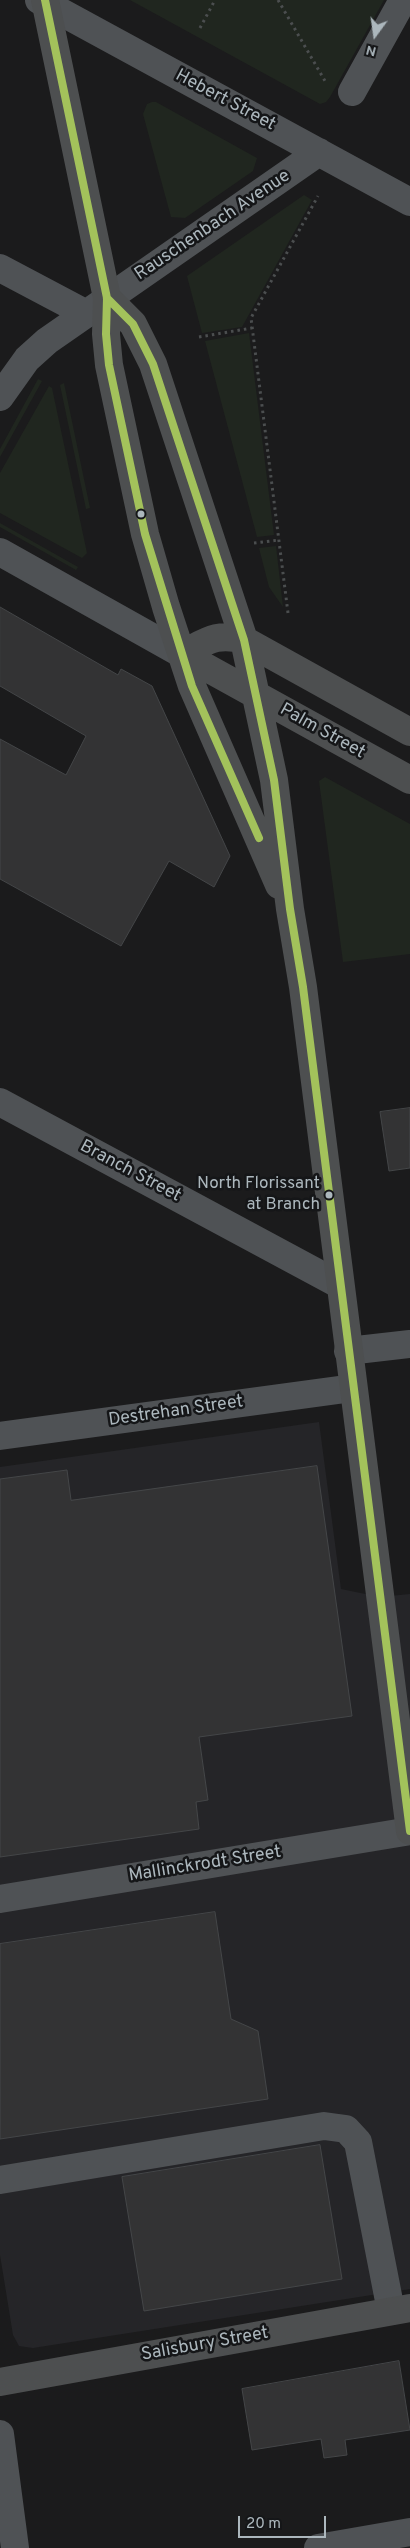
<!DOCTYPE html>
<style>
body{margin:0}
#map{position:relative;width:410px;height:2548px;overflow:hidden;background:#1b1b1c;font-family:Overpass,sans-serif}
canvas{display:block}
.north{position:absolute;left:350px;top:10px;width:50px;height:50px;-webkit-text-stroke:4px #151618;paint-order:stroke;rotate:194deg;font-size:14px;font-weight:700;line-height:20px;text-align:center;color:#acb7bd}
.north::after{content:'';display:block;margin:auto;width:18px;height:22px;background:#acb7bd;clip-path:polygon(50% 0,100% 100%,50% 72%,0 100%)}
.scale{position:absolute;left:238px;top:2516px;width:88px;height:22px;box-sizing:border-box;border:2px solid #acb7bd;border-top:0;padding-left:6px;font-size:15px;line-height:18px;white-space:nowrap;color:#acb7bd;-webkit-text-stroke:4px #151618;paint-order:stroke}
</style>
<div id="map">
<canvas width="410" height="2548"></canvas>
<div class="north">N</div>
<div class="scale">20 m</div>
</div>
<script>
const c = document.querySelector('canvas').getContext('2d');
c.lineJoin = 'round';
function fill(path, color) { c.fillStyle = color; c.fill(path, 'evenodd'); }
function strokePath(path, color, width, dash) { c.strokeStyle = color; c.lineWidth = width; c.lineCap = dash ? 'butt' : 'round'; c.setLineDash(dash || []); c.stroke(path); }
function label(font, color, halo, rows, align = 'center') {
  c.font = font + ' Overpass,sans-serif'; c.lineWidth = 5; c.setLineDash([]); c.textBaseline = 'middle'; c.strokeStyle = halo; c.fillStyle = color; for (const [text, x, y, turn = 0] of rows) {
    c.save(); c.translate(x, y); c.rotate((+turn || 0) * Math.PI / 180); c.textAlign = isNaN(turn) ? turn : align; if (halo) c.strokeText(text, 0, 0); c.fillText(text, 0, 0); c.restore();
  }
}
const built = new Path2D(`
 M 319,1422 L 341,1589 L 380,1597 L 410,1594 L 410,2289 L 33,2348 L 19,2346 L 13,2335 L 0,2255 L 0,1467 Z`);
const green = new Path2D(`
 M 130,0 L 384,0 L 330,97 L 326,102 L 320,104 Z
 M 152,102 L 156,102 L 257,158 L 253,171 L 185,218 L 171,217 L 143,114 L 147,104 Z
 M 304,195 L 312,200 L 242,327 L 202,333 L 187,276 Z
 M 249,333 L 274,535 L 257,537 L 205,341 Z
 M 38,379 L 42,381 L 0,457 L 0,449 Z
 M 64,383 L 90,508 L 86,509 L 60,385 Z
 M 49,386 L 52,388 L 87,553 L 82,558 L 0,513 L 0,473 Z
 M 0,523 L 78,567 L 76,570 L 0,527 Z
 M 276,546 L 283,607 L 269,587 L 259,548 Z
 M 325,777 L 410,824 L 410,954 L 343,962 L 319,781 Z`);
const building = new Path2D(`
 M 0,607 L 118,675 L 121,669 L 152,686 L 230,856 L 214,887 L 169,861 L 121,946 L 0,879 L 0,739 L 66,775 L 86,736 L 0,686 Z
 M 410,1108 L 410,1168 L 389,1171 L 380,1112 Z
 M 317,1466 L 352,1716 L 199,1737 L 208,1800 L 196,1802 L 199,1829 L 0,1857 L 0,1479 L 67,1470 L 71,1500 Z
 M 215,1912 L 231,2019 L 258,2031 L 268,2099 L 0,2139 L 0,1944 Z
 M 320,2145 L 342,2279 L 144,2311 L 122,2177 Z
 M 399,2361 L 410,2430 L 345,2440 L 347,2455 L 324,2458 L 321,2439 L 252,2450 L 242,2389 Z`);
const path = new Path2D(`
 M 278,0 L 325,81
 M 200,28 L 215,0
 M 199,337 L 252,328
 M 254,543 L 279,540
 M 288,613 L 251,318 L 318,196`);
const minor = new Path2D(`
 M 39,0 L 410,202
 M 352,92 L 403,0
 M 0,268 L 85,313
 M 0,397 L 27,359 L 47,341 L 319,152
 M 0,552 L 182,654
 M 0,1102 L 340,1285
 M 348,1351 L 410,1344
 M 0,1436 L 353,1388
 M 0,1899 L 410,1831
 M 0,2180 L 324,2126 L 346,2129 L 358,2142 L 391,2311
 M 0,2434 L 15,2548
 M 318,2548 L 410,2532`);
const major = new Path2D(`
 M 45,0 L 107,298 L 106,334 L 109,365 L 145,534 L 166,607 L 192,686 L 279,885
 M 107,298 L 133,324 L 153,364 L 244,640 L 274,780 L 290,909 L 303,987 L 410,1831
 M 182,654 L 410,780
 M 182,654 C 206,642 216,632 244,640 L 410,732
 M 0,2382 L 410,2308`);
const bus1 = new Path2D(`
 M 45,0 L 107,298 L 106,334 L 109,365 L 145,534 L 192,686 L 259,838
 M 107,298 L 133,324 L 153,364 L 244,640 L 274,780 L 290,909 L 303,987 L 410,1831`);
const markers = [
 [141,514,4.5,"#acb7bd"],
 [329,1195,4.5,"#acb7bd"]
];
const busNames = [
 ["North Florissant",320,1185],
 ["at Branch",320,1206]
];
const streetNames = [
 ["Hebert Street",225,101,28],
 ["Rauschenbach Avenue",213,226,-34],
 ["Palm Street",322,732,29],
 ["Branch Street",130,1172,28],
 ["Destrehan Street",176,1412,-8],
 ["Mallinckrodt Street",205,1865,-9],
 ["Salisbury Street",205,2345,-10]
];
fill(built, '#252528');
fill(green, '#20261f');
fill(building, '#333334');
strokePath(building, '#444648', 1);
strokePath(path, '#4b4e4f', 3, [2.5, 4]);
strokePath(minor, '#4f5255', 28);
strokePath(major, '#4d4f50', 28);
strokePath(bus1, '#a3c25b', 8);
for (const [x, y, r, color] of markers) { const dot = new Path2D(); dot.arc(x, y, r, 0, 2 * Math.PI); c.fillStyle = color; c.fill(dot); strokePath(dot, '#151618', 2); }
label('17px', '#acb7bd', '#151618', busNames, 'right');
label('18px', '#acb7bd', '#151618', streetNames);
</script>
